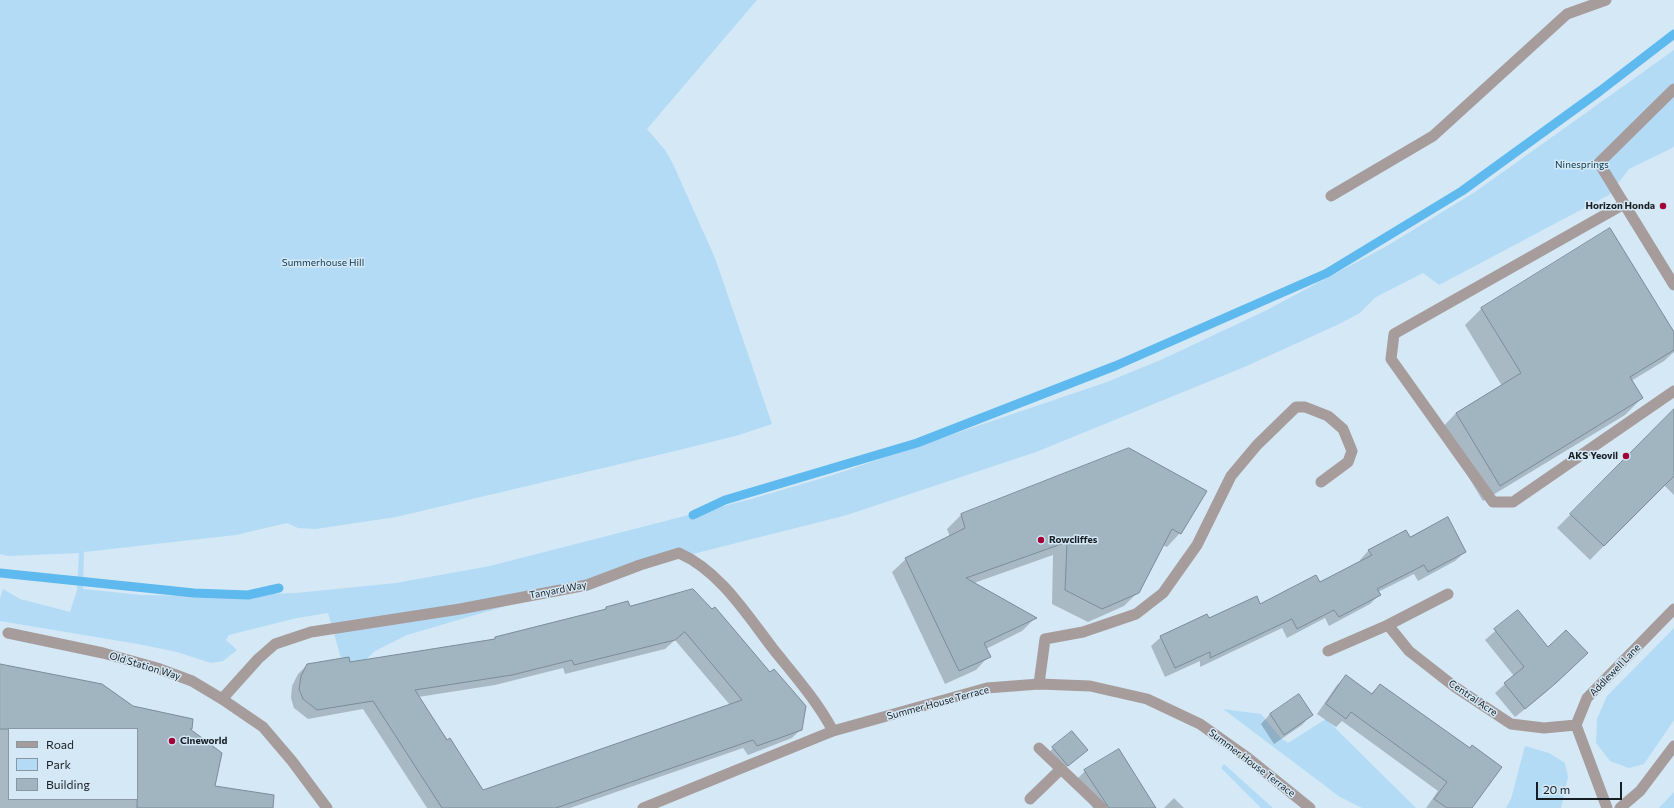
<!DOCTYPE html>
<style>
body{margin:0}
#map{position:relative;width:1674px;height:808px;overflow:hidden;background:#d4e8f5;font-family:Commissioner,sans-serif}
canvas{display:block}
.legend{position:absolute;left:8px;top:728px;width:130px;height:72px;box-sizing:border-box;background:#d4e8f5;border:1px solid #8897a1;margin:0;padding:5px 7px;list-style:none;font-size:12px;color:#171e23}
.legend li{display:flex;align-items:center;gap:8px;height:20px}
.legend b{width:20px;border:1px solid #8897a1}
.scale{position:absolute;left:1536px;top:782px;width:86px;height:18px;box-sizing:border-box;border:2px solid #171e23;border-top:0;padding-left:5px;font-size:12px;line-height:14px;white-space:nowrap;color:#171e23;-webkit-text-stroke:3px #d4e8f5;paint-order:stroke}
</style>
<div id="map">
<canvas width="1674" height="808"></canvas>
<ul class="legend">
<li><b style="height:5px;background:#a79c9c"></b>Road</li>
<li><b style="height:11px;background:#b3dbf5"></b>Park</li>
<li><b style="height:11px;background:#a1b5c1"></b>Building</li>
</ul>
<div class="scale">20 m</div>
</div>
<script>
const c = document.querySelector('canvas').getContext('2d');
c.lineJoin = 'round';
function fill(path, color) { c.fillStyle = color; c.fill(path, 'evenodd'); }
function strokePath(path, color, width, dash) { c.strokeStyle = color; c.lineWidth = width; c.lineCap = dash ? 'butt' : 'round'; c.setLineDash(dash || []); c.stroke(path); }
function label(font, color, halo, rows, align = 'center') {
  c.font = font + ' Commissioner,sans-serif'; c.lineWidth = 3; c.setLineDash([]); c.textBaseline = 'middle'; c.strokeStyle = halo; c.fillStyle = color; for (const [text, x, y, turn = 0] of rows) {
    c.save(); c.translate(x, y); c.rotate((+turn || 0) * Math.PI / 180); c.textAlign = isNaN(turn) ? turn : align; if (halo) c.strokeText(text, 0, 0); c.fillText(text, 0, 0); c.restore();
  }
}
const green = new Path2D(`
 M 0,0 L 757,0 L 647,129 L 665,150 L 673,164 L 715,258 L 772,424 L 739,435 L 675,451 L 396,517 L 316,529 L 298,528 L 287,523 L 236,535 L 84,552 L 83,589 L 142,595 L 190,596 L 296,593 L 396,583 L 490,566 L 751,499 L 833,475 L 1107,382 L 1163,359 L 1265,311 L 1387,246 L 1475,192 L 1674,50 L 1674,147 L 1629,169 L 1609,195 L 1439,285 L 1423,273 L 1376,297 L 1360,313 L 1337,325 L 1242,368 L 1036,452 L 847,515 L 618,573 L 407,635 L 375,651 L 355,670 L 346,675 L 328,613 L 297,618 L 229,635 L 226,640 L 237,650 L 223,661 L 211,663 L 177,652 L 138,644 L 0,621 L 0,599 L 3,589 L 20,599 L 70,612 L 77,590 L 79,553 L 8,556 L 0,554 Z
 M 1674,628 L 1674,720 L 1644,764 L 1629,768 L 1610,761 L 1596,743 L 1597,719 L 1607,696 Z
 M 1223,709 L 1261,714 L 1281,738 L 1288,743 L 1326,719 L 1416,808 L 1362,808 L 1340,797 Z
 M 1525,746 L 1549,753 L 1565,763 L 1568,777 L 1561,808 L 1506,808 L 1511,799 Z
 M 1224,764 L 1273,808 L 1261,808 L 1221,768 Z
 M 1674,792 L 1674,808 L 1659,808 Z`);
const shadow = new Path2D(`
 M 1610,230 L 1674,334 L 1674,352 L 1664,361 L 1631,381 L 1642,398 L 1625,415 L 1483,501 L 1440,430 L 1456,413 L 1502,386 L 1465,325 L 1481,309 Z
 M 1674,410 L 1674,495 L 1664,485 L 1590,560 L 1557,528 Z
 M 1129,449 L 1180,533 L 1167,547 L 1162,545 L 1138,592 L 1124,606 L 1088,622 L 1052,604 L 1053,555 L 974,583 L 1035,618 L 1022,631 L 986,649 L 989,656 L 976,670 L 945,684 L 892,572 L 906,559 L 950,537 L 947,529 L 961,515 Z
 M 1410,539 L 1465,552 L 1455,561 L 1418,581 L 1414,574 L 1378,592 L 1379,595 L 1370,604 L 1329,626 L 1325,618 L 1287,638 L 1282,628 L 1200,667 L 1200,661 L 1165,677 L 1151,646 L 1161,637 L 1209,620 L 1260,606 L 1320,584 L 1361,562 L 1360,560 L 1369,550 Z
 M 693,591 L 801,729 L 792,738 L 748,755 L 743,748 L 570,808 L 427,808 L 363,709 L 308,719 L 294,708 L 291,698 L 292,686 L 298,674 L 307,665 L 349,663 L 492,641 L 495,638 L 603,611 L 606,608 L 629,607 ZM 675,640 L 730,705 L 483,791 L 418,697 L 495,685 L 563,668 L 565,674 L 665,649 Z
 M 1518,611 L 1548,648 L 1578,662 L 1545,693 L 1515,717 L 1495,693 L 1514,676 L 1485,640 Z
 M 0,665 L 172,719 L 200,736 L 221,753 L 214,786 L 250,808 L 0,808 ZM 9,729 L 137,729 L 137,799 L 9,799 Z
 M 1346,677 L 1371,694 L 1380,685 L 1472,808 L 1426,808 L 1438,791 L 1342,721 L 1336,727 L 1317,714 L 1337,685 Z
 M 1270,714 L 1311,715 L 1302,725 L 1274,744 L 1261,724 Z
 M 1053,748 L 1082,754 L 1063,770 L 1049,753 Z
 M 1119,750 L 1155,808 L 1093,808 L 1075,781 L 1085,771 Z
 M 1174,798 L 1184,808 L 1164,808 Z`);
const stream = new Path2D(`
 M 693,515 L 725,500 L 917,443 L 1115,366 L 1327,273 L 1462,191 L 1600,91 L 1674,34
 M 0,573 L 194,593 L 248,595 L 279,588`);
const building = new Path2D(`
 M 1610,228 L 1674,332 L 1674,350 L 1630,377 L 1643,398 L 1500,486 L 1456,413 L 1521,373 L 1481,308 Z
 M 1674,409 L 1674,476 L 1604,546 L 1570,514 Z
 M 1129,448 L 1207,491 L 1181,534 L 1172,529 L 1139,593 L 1102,609 L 1065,590 L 1067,542 L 966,578 L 1037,618 L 984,643 L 991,657 L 959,671 L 905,558 L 965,528 L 961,514 Z
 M 1448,517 L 1466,552 L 1428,572 L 1424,565 L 1377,589 L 1381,595 L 1339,617 L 1334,610 L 1297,629 L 1292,619 L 1210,658 L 1210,652 L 1175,668 L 1160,636 L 1207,614 L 1209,618 L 1257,596 L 1260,604 L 1316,575 L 1320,582 L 1372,555 L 1368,550 L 1406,530 L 1410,537 Z
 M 693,589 L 712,609 L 715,607 L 770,672 L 774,669 L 806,706 L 802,730 L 757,746 L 753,740 L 556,808 L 442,808 L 373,701 L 317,710 L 303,699 L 299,689 L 301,676 L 307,664 L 349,657 L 350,662 L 495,639 L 495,637 L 606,609 L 606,607 L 628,601 L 630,606 ZM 685,632 L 742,700 L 483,790 L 450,738 L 447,740 L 415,690 L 512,675 L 572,660 L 574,665 L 675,640 Z
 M 1518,610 L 1548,647 L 1566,630 L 1588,653 L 1556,683 L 1525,709 L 1504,683 L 1524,667 L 1494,629 Z
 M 0,664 L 102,684 L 133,706 L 193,719 L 192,729 L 190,729 L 222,753 L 215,786 L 274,795 L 273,808 L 137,808 L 137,729 L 0,729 Z
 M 1346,675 L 1372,694 L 1380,684 L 1470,748 L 1472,745 L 1502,767 L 1472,808 L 1447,808 L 1434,799 L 1447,782 L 1351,712 L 1346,719 L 1326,704 Z
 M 1299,694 L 1313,715 L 1284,735 L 1270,714 Z
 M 1072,731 L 1088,750 L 1068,766 L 1052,747 Z
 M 1119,749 L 1156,808 L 1109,808 L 1084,770 Z`);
const service = new Path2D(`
 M 1624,204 L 1394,334 L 1391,359 L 1493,502 L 1513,502 L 1674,391
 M 1039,684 L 1045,639 L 1083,632 L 1136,614 L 1163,593 L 1197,545 L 1231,476 L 1257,445 L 1296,407 L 1305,407 L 1328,416 L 1343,429 L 1352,451 L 1348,462 L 1321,482
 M 222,699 L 258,659 L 275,644 L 311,632 L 460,609 L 587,585 L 640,565 L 679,553 C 720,571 747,615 774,650 C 795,676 817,701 833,731`);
const minor = new Path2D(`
 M 1674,89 L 1599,163 L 1674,285
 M 1331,196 L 1433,136 L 1567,14 L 1606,0
 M 1388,625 L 1448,594
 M 1328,651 L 1388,625 L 1409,651 L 1455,687 L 1511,724 L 1544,728 L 1576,725
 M 1039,748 L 1102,808
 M 1030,799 L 1061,769
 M 1607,808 L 1576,725 L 1587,698 L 1674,609`);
const tertiary = new Path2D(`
 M 8,633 L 103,653 L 157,668 L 192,681 L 222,699 L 263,727 L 292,761 L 327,808
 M 643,808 L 833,731 L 987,688 L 1039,684 L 1090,686 L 1147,699 L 1200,724 L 1248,758 L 1310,808
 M 1620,808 L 1640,791 L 1674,746`);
const markers = [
 [1663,206,4,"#a20438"],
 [1626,456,4,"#a20438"],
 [1041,540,4,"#a20438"],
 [172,741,4,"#a20438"]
];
const parkNames = [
 ["Ninesprings",1582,165],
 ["Summerhouse Hill",323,263]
];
const poiNames = [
 ["Horizon Honda",1655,206],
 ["AKS Yeovil",1618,456],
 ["Rowcliffes",1049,540,"left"],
 ["Cineworld",180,741,"left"]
];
const streetNames = [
 ["Tanyard Way",558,590,-11],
 ["Old Station Way",145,666,17],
 ["Addlewell Lane",1615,670,-46],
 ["Central Acre",1473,698,34],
 ["Summer House Terrace",938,703,-15],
 ["Summer House Terrace",1252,763,37]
];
fill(green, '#b3dbf5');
fill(shadow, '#0003');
strokePath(stream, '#5eb9ef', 9);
fill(building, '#a1b5c1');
strokePath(building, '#798c98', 1);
strokePath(service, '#a79c9c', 11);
strokePath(minor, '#a79c9c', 11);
strokePath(tertiary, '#a79c9c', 11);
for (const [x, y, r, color] of markers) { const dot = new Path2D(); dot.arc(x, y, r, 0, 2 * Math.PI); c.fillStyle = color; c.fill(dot); strokePath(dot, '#d4e8f5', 1.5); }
label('10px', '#0c354b', '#d4e8f5', parkNames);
label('bold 10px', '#171e23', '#d4e8f5', poiNames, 'right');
label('10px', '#171e23', '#d4e8f5', streetNames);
</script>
